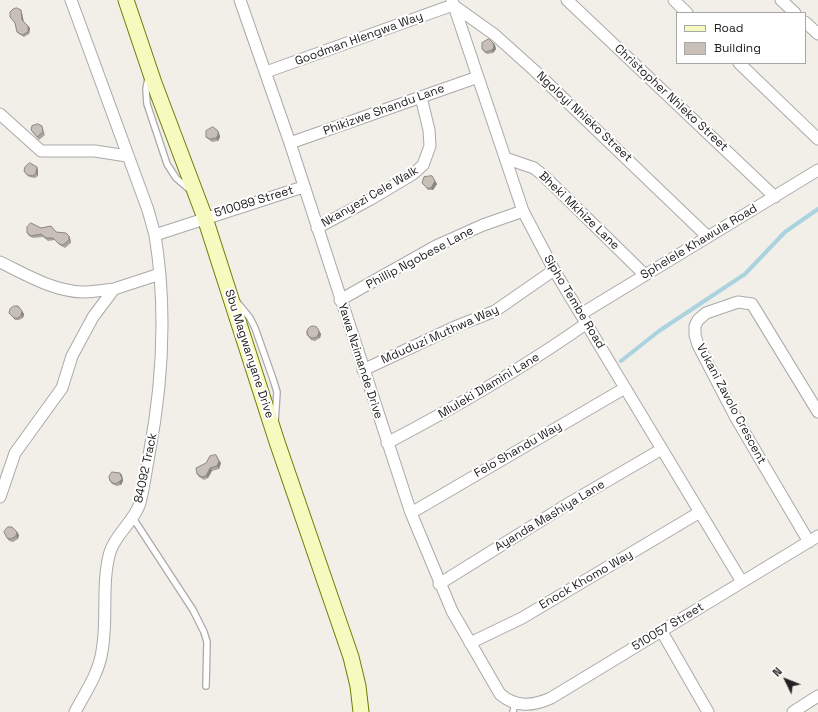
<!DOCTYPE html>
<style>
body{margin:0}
#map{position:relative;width:818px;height:712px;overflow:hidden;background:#f2efe9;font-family:"Space Grotesk",sans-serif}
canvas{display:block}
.legend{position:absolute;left:676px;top:12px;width:130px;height:52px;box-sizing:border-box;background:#fff;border:1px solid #a7a7a7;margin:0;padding:5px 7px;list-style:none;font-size:12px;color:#222}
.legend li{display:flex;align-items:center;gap:8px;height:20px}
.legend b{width:20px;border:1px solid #a7a7a7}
.north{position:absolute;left:766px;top:660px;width:40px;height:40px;-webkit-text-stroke:3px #fff;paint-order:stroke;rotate:313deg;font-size:11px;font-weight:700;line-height:16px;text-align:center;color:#222}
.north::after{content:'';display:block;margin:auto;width:14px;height:18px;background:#222;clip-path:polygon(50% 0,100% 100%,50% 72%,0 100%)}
</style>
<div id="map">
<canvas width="818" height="712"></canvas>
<ul class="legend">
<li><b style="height:5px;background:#f7fabf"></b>Road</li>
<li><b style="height:11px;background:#c7bfb8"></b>Building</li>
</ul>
<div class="north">N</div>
</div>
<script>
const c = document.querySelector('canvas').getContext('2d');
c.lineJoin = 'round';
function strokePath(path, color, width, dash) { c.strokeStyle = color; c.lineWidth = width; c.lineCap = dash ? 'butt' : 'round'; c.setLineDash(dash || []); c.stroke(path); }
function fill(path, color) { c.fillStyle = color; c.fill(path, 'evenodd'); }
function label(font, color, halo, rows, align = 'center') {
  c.font = font + ' "Space Grotesk",sans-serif'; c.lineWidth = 4; c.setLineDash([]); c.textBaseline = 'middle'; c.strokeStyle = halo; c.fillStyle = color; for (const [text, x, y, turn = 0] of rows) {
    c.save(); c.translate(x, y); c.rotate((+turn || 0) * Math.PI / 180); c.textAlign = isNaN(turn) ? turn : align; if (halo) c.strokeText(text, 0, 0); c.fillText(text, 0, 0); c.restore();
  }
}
const stream = new Path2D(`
 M 621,361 L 659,331 L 745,274 L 785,232 L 818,209`);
const service = new Path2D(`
 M 148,78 L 146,89 L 147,104 L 167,164 L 176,178 L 190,190
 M 237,302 L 250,318 L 255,328 L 273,379 L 277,392 L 275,422
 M 133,518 L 193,610 L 204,632 L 207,642 L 206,686
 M 513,712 L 515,703`);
const minor = new Path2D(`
 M 71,0 L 148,210 L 155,235 L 303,187
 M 240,0 L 290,143 L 411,513 L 452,611 L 500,694 C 516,708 533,706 551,698 L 818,536
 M 452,0 L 523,211 L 554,270 L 742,582
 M 567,0 L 775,197
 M 674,0 L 687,13
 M 781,0 L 795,13
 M 805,22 L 818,34
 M 739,63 L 818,139
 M 266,72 L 453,5 L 495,35 L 535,71 L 708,237
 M 0,114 L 41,151 L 95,151 L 127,156
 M 290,143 L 478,77
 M 505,158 L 534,168 L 544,176 L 645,275
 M 317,228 L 371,199 L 413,174 L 423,165 L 430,146 L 429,130 L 421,97
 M 0,262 C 27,275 53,291 83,292 C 94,292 104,290 114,289
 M 340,300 L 436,246 L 483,225 L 523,211
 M 581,314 L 818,170
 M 363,370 L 457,326 L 495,311 L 554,270
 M 387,443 C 456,407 523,368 587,323
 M 0,497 L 15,453 L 62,388 L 72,356 L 93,317 L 114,289 L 160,274
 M 411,513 L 625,388
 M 809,542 L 736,418 L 698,345 L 695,335 L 695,326 L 698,320 L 706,313 L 738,302 L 752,304 L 818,412
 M 439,584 L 571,502 L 662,449
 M 662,632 L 708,712
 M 470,643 L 522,618 L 700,512
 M 75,712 C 85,693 99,673 102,651 C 108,619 101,583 110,552 C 116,533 134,522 140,503 C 144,487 146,471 149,455 C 163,382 167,309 155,235
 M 793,712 L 818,696`);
const secondary = new Path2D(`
 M 126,0 L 154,83 L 205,218 L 277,442 L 351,657 L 358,686 L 361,712`);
const wall = new Path2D(`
 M 22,13 L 23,21 L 30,28 L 29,34 L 24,37 L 19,34 L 17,32 L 15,24 Z
 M 493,43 L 495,45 L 496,49 L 493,53 L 487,54 L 484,52 L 482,49 Z
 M 43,129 L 45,135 L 39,140 L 31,130 Z
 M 219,133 L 220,137 L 218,141 L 212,142 L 208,139 L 206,137 Z
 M 37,167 L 38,170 L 38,176 L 35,178 L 29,177 L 24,171 Z
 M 432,176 L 437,184 L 433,190 L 428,190 L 422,183 Z
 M 41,228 L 56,232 L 70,238 L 71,243 L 65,248 L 61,246 L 55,240 L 48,241 L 43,237 L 33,238 L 29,236 L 27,233 Z
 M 18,306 L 24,314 L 23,318 L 19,320 L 15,320 L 9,313 Z
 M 316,326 L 321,334 L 320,338 L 315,341 L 311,340 L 306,334 Z
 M 216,455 L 221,463 L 219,469 L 212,471 L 208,478 L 204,480 L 199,477 L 197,474 L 206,463 Z
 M 122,475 L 123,481 L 121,485 L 117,486 L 112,484 L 110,481 Z
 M 17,532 L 19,535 L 18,539 L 13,542 L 9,541 L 7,538 Z`);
const shadedWall = new Path2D(`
 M 21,10 L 22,13 L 24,22 L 22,20 Z
 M 28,26 L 30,28 L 29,34 L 28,32 Z
 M 493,43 L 495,45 L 496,49 L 493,53 L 492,50 Z
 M 218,131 L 219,133 L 220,137 L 218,141 L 216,138 Z
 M 37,167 L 38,170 L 38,176 L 36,173 Z
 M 435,181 L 437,184 L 433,190 L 431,188 Z
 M 69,236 L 70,238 L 71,243 L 69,240 Z
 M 22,311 L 24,314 L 23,318 L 21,315 Z
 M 319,331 L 321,334 L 320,338 L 318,336 Z
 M 219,461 L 221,463 L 219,469 L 217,466 Z
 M 210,468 L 212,471 L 208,478 L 206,476 Z
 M 120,473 L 122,475 L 123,481 L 121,485 L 119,482 Z
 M 17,532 L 19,535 L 18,539 L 16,536 Z`);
const building = new Path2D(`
 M 17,8 L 21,10 L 22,20 L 28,26 L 28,32 L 22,35 L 17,32 L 15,23 L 10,17 L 10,12 L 13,9 Z
 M 489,39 L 493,43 L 494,47 L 492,50 L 486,52 L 482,49 L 482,43 Z
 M 38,124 L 42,126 L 43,132 L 37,137 L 31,130 L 32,126 Z
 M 213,127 L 218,131 L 218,135 L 216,138 L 210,139 L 206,137 L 206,131 Z
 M 30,163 L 37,167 L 36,173 L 33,176 L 27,175 L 24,171 L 25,167 Z
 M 432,176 L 435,181 L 431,188 L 427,188 L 422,183 L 424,177 Z
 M 31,223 L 41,228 L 51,226 L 56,232 L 66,233 L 69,236 L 69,240 L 63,245 L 59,244 L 53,238 L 46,238 L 41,234 L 31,236 L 27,233 L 27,227 Z
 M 14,306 L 18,306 L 22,311 L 21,315 L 18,318 L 14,318 L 9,313 L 10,309 Z
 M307 332a6 6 0 1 1 12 0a6 6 0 1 1-12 0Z
 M 216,455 L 219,461 L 217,466 L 210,468 L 206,476 L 202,477 L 197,474 L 196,468 L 206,463 L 210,456 Z
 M 112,472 L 120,473 L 122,479 L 119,482 L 115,484 L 110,481 L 109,477 Z
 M 8,527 L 12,527 L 17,532 L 16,536 L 11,539 L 7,538 L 4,532 Z`);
const streetNames = [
 ["Goodman Hlengwa Way",359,39,-20],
 ["Christopher Nhleko Street",671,98,43],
 ["Phikizwe Shandu Lane",384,110,-20],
 ["Ngoloyi Nhleko Street",584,117,43],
 ["Nkanyezi Cele Walk",370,197,-30],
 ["510089 Street",254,202,-17],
 ["Bheki Mkhize Lane",579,211,44],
 ["Sphelele Khawula Road",699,242,-31],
 ["Phillip Ngobese Lane",420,258,-28],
 ["Sipho Tembe Road",574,302,59],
 ["Mduduzi Muthwa Way",440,335,-24],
 ["Sbu Magwanyane Drive",249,354,72],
 ["Yawa Nzimande Drive",360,361,72],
 ["Mluleki Dlamini Lane",489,386,-31],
 ["Vukani Zavolo Crescent",731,404,62],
 ["Felo Shandu Way",518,450,-30],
 ["84092 Track",146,468,-78],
 ["Ayanda Mashiya Lane",550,516,-31],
 ["Enock Khomo Way",586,580,-30],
 ["510057 Street",668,627,-31]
];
strokePath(stream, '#aad3df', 4);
strokePath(service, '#a9a9a9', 8);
strokePath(minor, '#a9a9a9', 13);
strokePath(secondary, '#707d05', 17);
strokePath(service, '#fff', 5.5);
strokePath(minor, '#fff', 11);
strokePath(secondary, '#f7fabf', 15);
fill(wall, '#aba49e');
fill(shadedWall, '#8b8681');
fill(building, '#c7bfb8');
strokePath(building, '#8b8681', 1);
label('12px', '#222', '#fff', streetNames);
</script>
